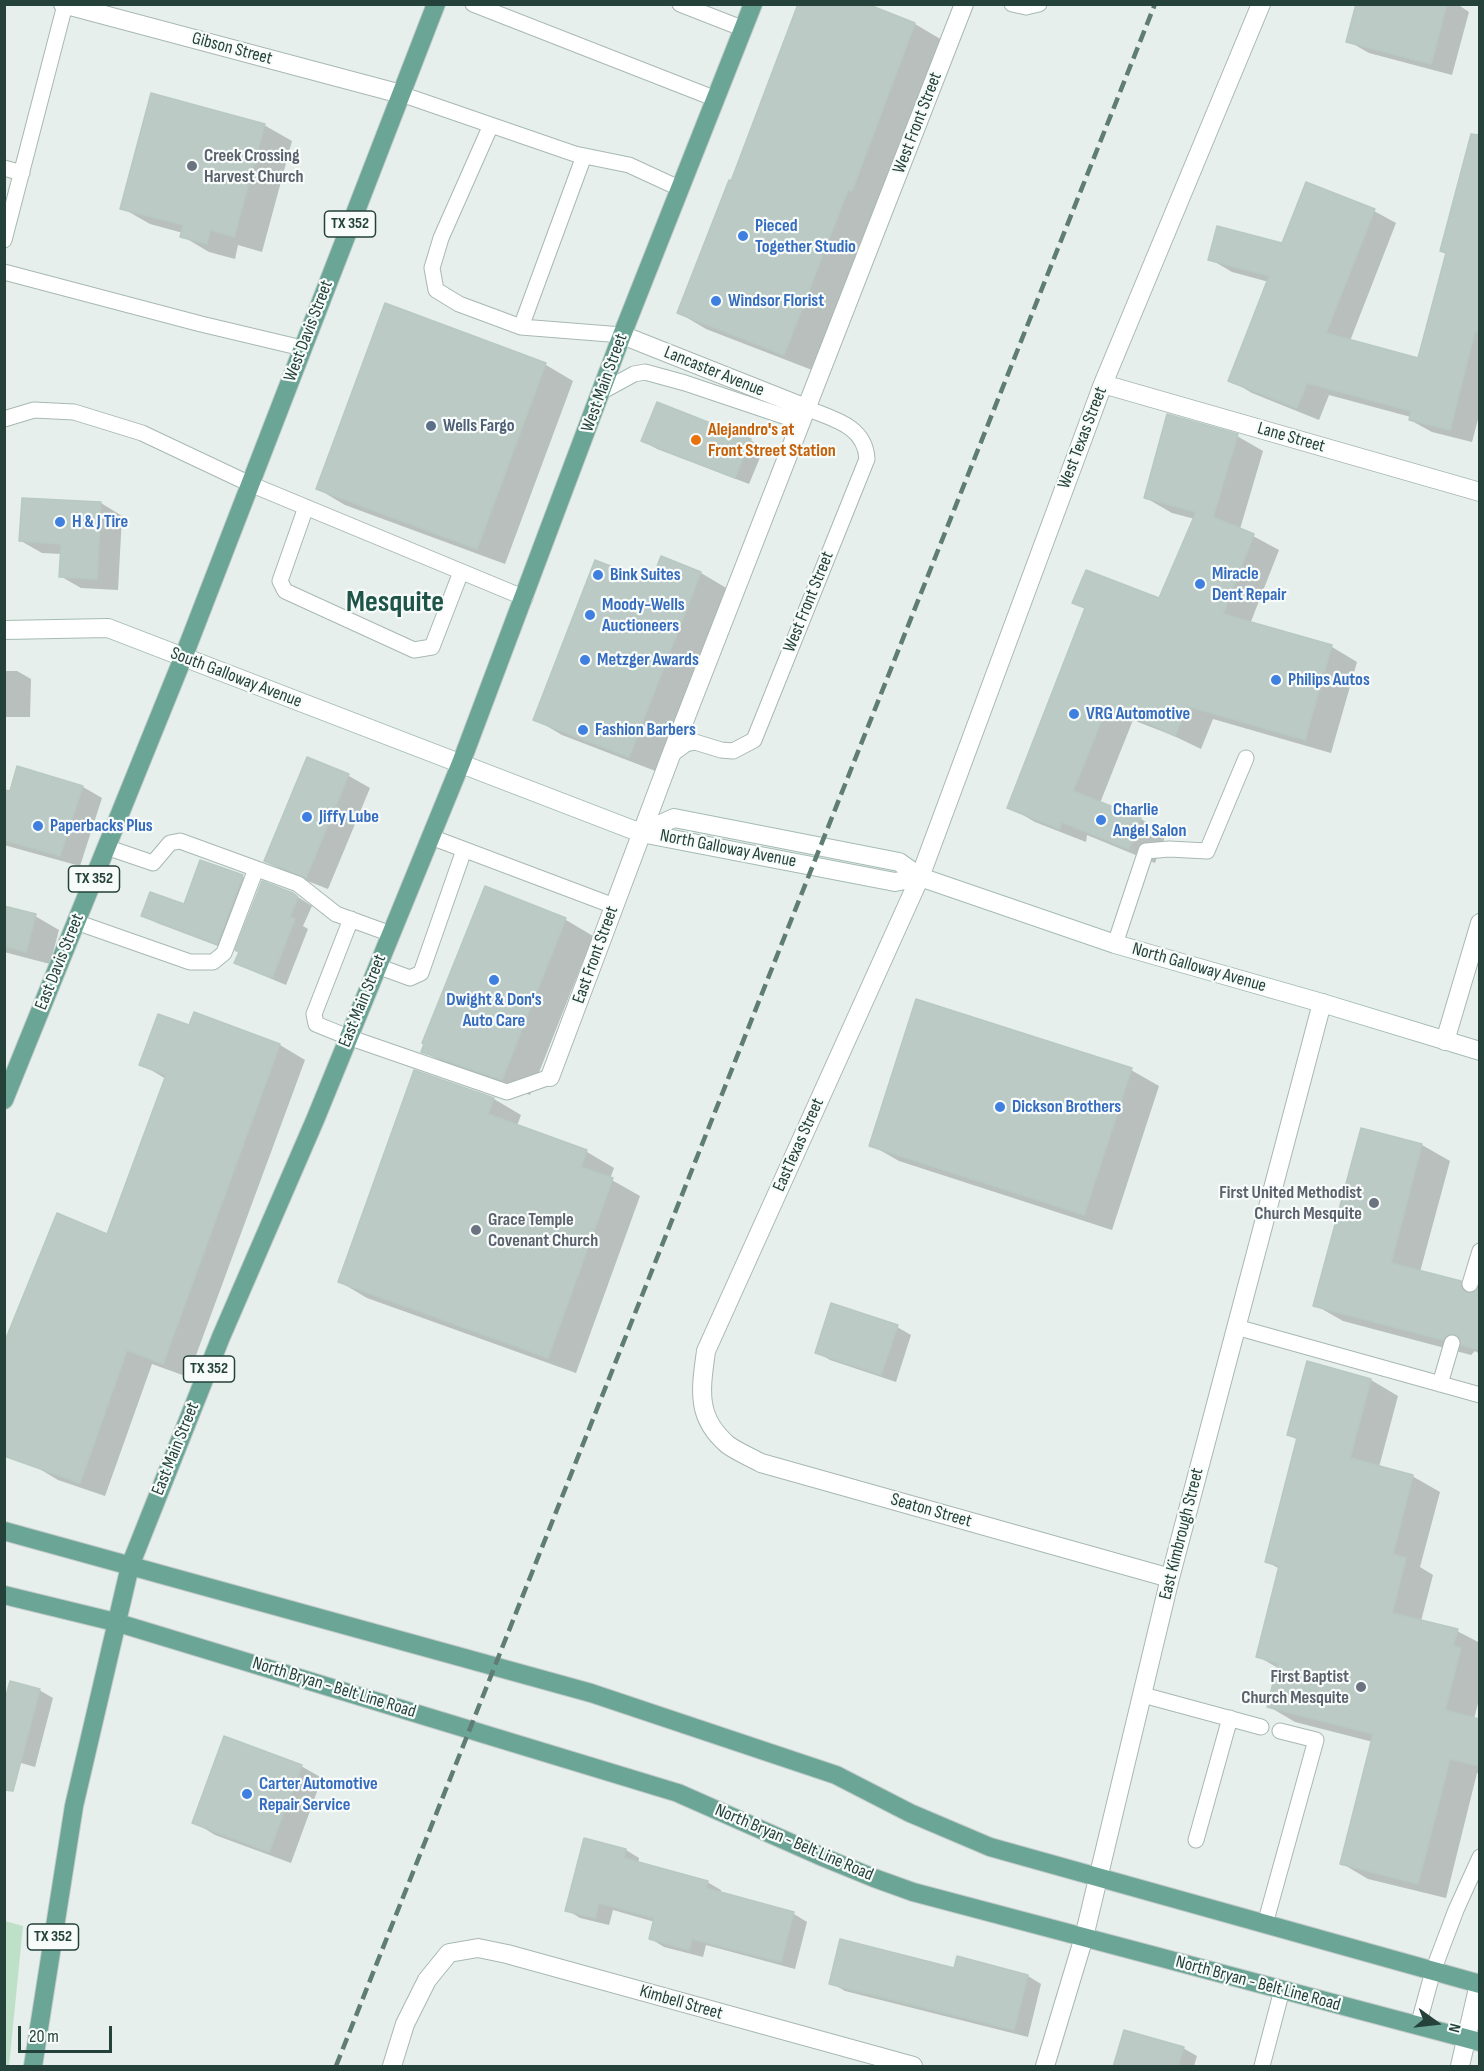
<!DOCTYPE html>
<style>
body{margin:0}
#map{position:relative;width:1484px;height:2071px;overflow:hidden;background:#e6efeb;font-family:"Sofia Sans Condensed",sans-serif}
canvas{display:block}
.frame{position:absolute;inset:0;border:6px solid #24423a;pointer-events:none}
.north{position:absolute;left:1406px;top:1993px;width:60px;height:60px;-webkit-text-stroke:4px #f7fbf9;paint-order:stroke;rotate:105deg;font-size:16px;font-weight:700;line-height:24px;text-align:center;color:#24423a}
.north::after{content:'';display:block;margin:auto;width:21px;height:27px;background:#24423a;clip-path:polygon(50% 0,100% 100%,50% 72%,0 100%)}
.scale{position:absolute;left:18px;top:2026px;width:94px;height:27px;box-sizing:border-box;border:3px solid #24423a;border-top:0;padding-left:8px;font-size:18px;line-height:21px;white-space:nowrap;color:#24423a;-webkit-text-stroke:4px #f7fbf9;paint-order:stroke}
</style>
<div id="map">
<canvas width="1484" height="2071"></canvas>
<div class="frame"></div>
<div class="north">N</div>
<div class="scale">20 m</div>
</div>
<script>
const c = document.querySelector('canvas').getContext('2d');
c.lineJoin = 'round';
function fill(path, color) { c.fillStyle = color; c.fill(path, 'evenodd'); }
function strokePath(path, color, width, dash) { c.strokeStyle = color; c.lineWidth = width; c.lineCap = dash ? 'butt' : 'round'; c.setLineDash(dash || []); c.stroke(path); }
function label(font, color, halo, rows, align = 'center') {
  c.font = font + ' "Sofia Sans Condensed",sans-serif'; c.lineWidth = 4.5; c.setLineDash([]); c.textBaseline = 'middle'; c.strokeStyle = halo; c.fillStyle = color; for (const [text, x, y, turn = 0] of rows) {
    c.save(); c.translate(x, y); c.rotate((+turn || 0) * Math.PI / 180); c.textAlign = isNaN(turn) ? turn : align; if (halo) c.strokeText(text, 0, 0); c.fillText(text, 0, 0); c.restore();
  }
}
const green = new Path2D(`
 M 5,1921 L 23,1926 L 9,2066 L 4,2066 Z`);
const shadow = new Path2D(`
 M 862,4 L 915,24 L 942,40 L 812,370 L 706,329 L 679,313 L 732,183 Z
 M 1358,4 L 1457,4 L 1469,12 L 1452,75 L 1369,53 L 1348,41 Z
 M 264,125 L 292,141 L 262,252 L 238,245 L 235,259 L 209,252 L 182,236 L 183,233 L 150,224 L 122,208 Z
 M 1462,174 L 1480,179 L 1480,412 L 1472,442 L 1432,432 L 1410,420 L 1411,417 L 1329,395 L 1319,420 L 1252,393 L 1230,380 L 1269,282 L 1232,272 L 1210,259 L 1283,245 L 1307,184 L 1374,211 L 1396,223 L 1350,341 L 1419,359 L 1447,253 Z
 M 386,305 L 546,365 L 573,381 L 505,564 L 345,505 L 318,489 Z
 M 1168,416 L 1237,436 L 1263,451 L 1240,529 L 1279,550 L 1250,624 L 1332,647 L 1357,662 L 1331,753 L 1213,719 L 1201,749 L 1174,736 L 1133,720 L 1100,803 L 1141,819 L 1166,834 L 1155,863 L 1087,835 L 1086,842 L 1035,822 L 1009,807 L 1087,609 L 1074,602 L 1159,600 L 1195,519 L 1172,513 L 1146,498 Z
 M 750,440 L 764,448 L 749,484 L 657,449 L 643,441 Z
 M 23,499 L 101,503 L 122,516 L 118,590 L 81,588 L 60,576 L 62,554 L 42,553 L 21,541 Z
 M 662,558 L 701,573 L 728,589 L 658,772 L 562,735 L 535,719 L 652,584 Z
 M 4,671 L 17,671 L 31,679 L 30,717 L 4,717 Z
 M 308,759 L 349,776 L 370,788 L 328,889 L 287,873 L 266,861 Z
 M 83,787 L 102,798 L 80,866 L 4,845 L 4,791 Z
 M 201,862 L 243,877 L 256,885 L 231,951 L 157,923 L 143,915 L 185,906 Z
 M 486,887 L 566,920 L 593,936 L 530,1095 L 451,1067 L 423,1051 Z
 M 293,894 L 312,906 L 303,926 L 308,929 L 286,985 L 250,970 L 236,963 Z
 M 4,907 L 35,916 L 59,930 L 50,964 L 4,952 Z
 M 195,1014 L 280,1045 L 305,1060 L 188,1377 L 152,1364 L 105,1496 L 58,1480 L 38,1468 L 108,1236 L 166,1079 L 141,1064 L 190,1027 Z
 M 1131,1070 L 1159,1086 L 1112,1230 L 899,1161 L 871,1145 Z
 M 415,1072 L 494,1099 L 521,1115 L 517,1126 L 587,1152 L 614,1168 L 610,1179 L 640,1196 L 576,1373 L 367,1298 L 340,1282 Z
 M 1363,1129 L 1422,1145 L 1450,1161 L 1420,1272 L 1460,1283 L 1477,1293 L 1480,1289 L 1480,1354 L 1475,1351 L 1471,1355 L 1343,1321 L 1315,1305 Z
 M 897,1327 L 911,1335 L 896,1382 L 830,1360 L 817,1352 Z
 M 1308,1363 L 1371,1380 L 1398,1396 L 1379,1467 L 1412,1476 L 1440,1492 L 1420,1567 L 1433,1575 L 1421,1621 L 1457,1631 L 1480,1643 L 1480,1695 L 1474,1719 L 1480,1720 L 1480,1774 L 1477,1773 L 1446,1898 L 1368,1879 L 1341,1863 L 1373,1742 L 1295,1722 L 1268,1706 L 1278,1668 L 1257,1656 L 1280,1569 L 1267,1562 L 1298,1440 L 1289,1435 Z
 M 39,1690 L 53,1698 L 35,1767 L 4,1758 L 4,1696 Z
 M 301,1766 L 322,1778 L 291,1863 L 215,1835 L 194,1822 Z
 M 626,1850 L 639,1858 L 638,1864 L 707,1882 L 721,1890 L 720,1894 L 794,1914 L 807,1922 L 795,1969 L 706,1945 L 703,1957 L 664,1947 L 651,1939 L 655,1922 L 613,1910 L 609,1925 L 580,1918 L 567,1910 Z
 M 955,1970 L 1028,1976 L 1041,1984 L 1028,2037 L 845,1991 L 831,1983 Z
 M 1183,2048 L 1197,2056 L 1194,2066 L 1115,2066 Z`);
const building = new Path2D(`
 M 798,4 L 867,4 L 915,23 L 852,191 L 848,190 L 784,355 L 677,313 L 729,180 L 731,181 Z
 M 1356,4 L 1447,4 L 1431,64 L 1346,42 Z
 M 151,93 L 265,124 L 234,237 L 210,230 L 207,244 L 180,237 L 183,225 L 120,209 Z
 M 1471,134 L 1479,135 L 1479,332 L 1475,331 L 1450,430 L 1409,420 L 1411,411 L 1307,383 L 1297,408 L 1228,381 L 1269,276 L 1208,260 L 1217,226 L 1282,243 L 1306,182 L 1375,209 L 1326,333 L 1418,358 L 1446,253 L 1440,251 Z
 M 385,303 L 546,363 L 477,549 L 316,489 Z
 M 657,402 L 751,439 L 735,478 L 641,441 Z
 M 1167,414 L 1238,434 L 1213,517 L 1254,534 L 1223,614 L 1332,645 L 1305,740 L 1187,706 L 1175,736 L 1146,722 L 1107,707 L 1073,791 L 1141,818 L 1129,849 L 1061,822 L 1060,829 L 1007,808 L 1085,608 L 1072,603 L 1086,570 L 1159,598 L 1196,512 L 1144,498 Z
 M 22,498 L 101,502 L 97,579 L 59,577 L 61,544 L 19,541 Z
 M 661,556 L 701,572 L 629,757 L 533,720 L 595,560 L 651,582 Z
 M 307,757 L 349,774 L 306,878 L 264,861 Z
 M 17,766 L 83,786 L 60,856 L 4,840 L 4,790 L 10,791 Z
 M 200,860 L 243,875 L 217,944 L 141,916 L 150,892 L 184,904 Z
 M 262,881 L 293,893 L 298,897 L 290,917 L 295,919 L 272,978 L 234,963 L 239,952 L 235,950 Z
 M 485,886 L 566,918 L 502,1080 L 421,1052 L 424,1044 L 422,1043 Z
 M 4,906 L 36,914 L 26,952 L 4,946 Z
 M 916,999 L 1132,1068 L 1084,1215 L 869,1146 Z
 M 194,1012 L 280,1044 L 163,1364 L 127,1350 L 80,1483 L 4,1456 L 4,1343 L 57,1213 L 107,1234 L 166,1075 L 139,1065 L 158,1014 L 189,1025 Z
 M 414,1070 L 494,1098 L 488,1114 L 587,1150 L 581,1167 L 613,1178 L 548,1358 L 338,1282 Z
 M 1361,1128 L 1422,1144 L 1391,1263 L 1461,1281 L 1463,1290 L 1468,1293 L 1476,1291 L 1479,1286 L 1479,1350 L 1461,1345 L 1459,1337 L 1454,1334 L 1446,1336 L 1443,1340 L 1313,1306 Z
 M 831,1303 L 898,1325 L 881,1375 L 815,1353 Z
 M 1307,1361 L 1371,1379 L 1350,1458 L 1413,1475 L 1393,1554 L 1406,1558 L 1392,1613 L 1458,1629 L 1453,1646 L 1461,1648 L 1445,1710 L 1479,1719 L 1479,1766 L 1450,1759 L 1418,1884 L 1340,1864 L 1373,1734 L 1267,1707 L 1278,1663 L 1256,1657 L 1279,1566 L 1265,1562 L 1297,1438 L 1287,1435 Z
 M 10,1681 L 40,1689 L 13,1791 L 4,1790 L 4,1703 Z
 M 224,1736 L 302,1765 L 269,1852 L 192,1823 Z
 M 584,1838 L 626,1849 L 624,1858 L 708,1881 L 706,1888 L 794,1912 L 781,1962 L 692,1939 L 689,1950 L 649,1939 L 654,1918 L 599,1903 L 595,1918 L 565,1911 Z
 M 840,1939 L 954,1968 L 957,1956 L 1028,1975 L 1014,2030 L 829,1984 Z
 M 1124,2030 L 1184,2047 L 1178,2067 L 1113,2067 Z`);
const lane = new Path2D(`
 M 473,4 L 716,99
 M 680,4 L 744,29
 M 1012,4 L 1026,7 L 1039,4
 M 401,94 L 575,154 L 629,165 L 681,189
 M 491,125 L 441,238 L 432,268 L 436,290 L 459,304 L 521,327
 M 584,156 L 521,327 L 622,335
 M 4,168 L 22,173
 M 4,240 L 65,5
 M 4,272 L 201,324 L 302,348
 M 601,392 L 634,374 L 645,372 L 685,383 L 801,422
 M 4,419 L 34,410 L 74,412 L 142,433 L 250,484 L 525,598
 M 306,507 L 280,581 L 285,591 L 414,650 L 432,647 L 461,572
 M 671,755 L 686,744 L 695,742 L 721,750 L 733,751 L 754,740 L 867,459 C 865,425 832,419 806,408
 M 431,837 L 614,906
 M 106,847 L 153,863 L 170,843 L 180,841 L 298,884 L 336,914 L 391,934
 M 351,919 L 314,1014 L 316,1024 L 348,1037 L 507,1092 L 550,1077
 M 76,922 L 190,962 L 213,962 L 224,953 L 256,869
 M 1115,944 L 1146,851 L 1169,849 L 1207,851 L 1246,758
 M 377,966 L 410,978 L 421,973 L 464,850
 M 1470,1284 L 1480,1251
 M 1236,1327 L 1480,1395
 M 1440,1384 L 1452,1343
 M 1143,1695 L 1261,1727
 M 1196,1840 L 1230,1718
 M 1265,1924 L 1316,1740 L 1280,1731
 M 1418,2026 L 1433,1971 L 1456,1910 L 1480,1857
 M 1262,2066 L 1282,1990`);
const street = new Path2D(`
 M 63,4 L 401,94
 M 622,335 L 806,408
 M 1103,384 L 1480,492
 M 1445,1041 L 1480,923
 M 550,1077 L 671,755 L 964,4
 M 1170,1578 L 761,1463 C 750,1457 738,1452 728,1445 C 695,1417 701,1389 706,1351 L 920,877 L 1103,384 L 1261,4
 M 392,2066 L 405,2024 L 427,1980 L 449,1953 L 478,1948 L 507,1954 L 913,2066
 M 1045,2066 L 1084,1937 L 1170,1578 L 1322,1003
 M 1460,2066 L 1479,1984`);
const secondary = new Path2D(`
 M 4,630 L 108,628 L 641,833 L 895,882 L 920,877
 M 641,833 L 674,818 L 899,862 L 920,877 L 1115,944 L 1322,1003 L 1480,1051`);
const primary = new Path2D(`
 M 4,1100 L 183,658 L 436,4
 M 4,1531 L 591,1693 L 836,1775 L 910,1813 L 990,1847 L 1480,1984
 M 4,1595 L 115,1622 L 678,1793 L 825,1858 L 874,1878 L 913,1892 L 1480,2042
 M 33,2066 L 74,1806 L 130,1566 L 221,1337 L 315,1120 L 461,763 L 622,335 L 753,4`);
const rail = new Path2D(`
 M 336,2066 L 1155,4`);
const markers = [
 [192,166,6,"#6b7280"],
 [743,236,6,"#3f7fe0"],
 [716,301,6,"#3f7fe0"],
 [431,426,6,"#5c6f8a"],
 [696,440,6,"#e8710a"],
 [60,522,6,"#3f7fe0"],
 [598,575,6,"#3f7fe0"],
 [1200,584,6,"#3f7fe0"],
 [590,615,6,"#3f7fe0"],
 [585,660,6,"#3f7fe0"],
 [1276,680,6,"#3f7fe0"],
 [1074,714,6,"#3f7fe0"],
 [583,730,6,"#3f7fe0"],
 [307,817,6,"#3f7fe0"],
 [1101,820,6,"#3f7fe0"],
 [38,826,6,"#3f7fe0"],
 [494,980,6,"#3f7fe0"],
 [1000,1107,6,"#3f7fe0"],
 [1374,1203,6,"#6b7280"],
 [476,1230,6,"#6b7280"],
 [1361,1687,6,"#6b7280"],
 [247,1794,6,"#3f7fe0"]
];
const shields = [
 [350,224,51],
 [94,879,51],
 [209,1369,51],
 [53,1937,51]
];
const shieldNames = [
 ["TX 352",350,224],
 ["TX 352",94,879],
 ["TX 352",209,1369],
 ["TX 352",53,1937]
];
const streetNames = [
 ["Gibson Street",232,49,15],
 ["West Front Street",918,123,-69],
 ["West Davis Street",309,331,-69],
 ["Lancaster Avenue",714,372,22],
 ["West Main Street",605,383,-70],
 ["West Texas Street",1083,438,-69],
 ["Lane Street",1291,438,16],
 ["West Front Street",809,602,-68],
 ["South Galloway Avenue",236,678,21],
 ["North Galloway Avenue",728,849,11],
 ["East Front Street",596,955,-70],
 ["East Davis Street",60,962,-68],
 ["North Galloway Avenue",1199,968,16],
 ["East Main Street",363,1001,-68],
 ["EastTexas Street",799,1145,-66],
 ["East Main Street",176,1449,-68],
 ["Seaton Street",931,1511,16],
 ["East Kimbrough Street",1182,1534,-76],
 ["North Bryan - Belt Line Road",334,1688,17],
 ["North Bryan - Belt Line Road",794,1843,23],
 ["North Bryan - Belt Line Road",1258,1984,15],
 ["Kimbell Street",681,2003,16]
];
const worshipNames = [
 ["Creek Crossing",204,156],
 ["Harvest Church",204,177],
 ["First United Methodist",1362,1193,"right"],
 ["Church Mesquite",1362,1214,"right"],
 ["Grace Temple",488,1220],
 ["Covenant Church",488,1241],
 ["First Baptist",1349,1677,"right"],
 ["Church Mesquite",1349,1698,"right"]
];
const shopNames = [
 ["Pieced",755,226],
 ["Together Studio",755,247],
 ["Windsor Florist",728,301],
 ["H & J Tire",72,522],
 ["Miracle",1212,574],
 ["Dent Repair",1212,595],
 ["Bink Suites",610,575],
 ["Moody-Wells",602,605],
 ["Auctioneers",602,626],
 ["Metzger Awards",597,660],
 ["Philips Autos",1288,680],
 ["VRG Automotive",1086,714],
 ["Fashion Barbers",595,730],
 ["Charlie",1113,810],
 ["Angel Salon",1113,831],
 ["Jiffy Lube",319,817],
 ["Paperbacks Plus",50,826],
 ["Dwight & Don's",494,1000,"center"],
 ["Auto Care",494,1021,"center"],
 ["Dickson Brothers",1012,1107],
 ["Carter Automotive",259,1784],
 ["Repair Service",259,1805]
];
const serviceNames = [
 ["Wells Fargo",443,426]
];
const foodNames = [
 ["Alejandro's at",708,430],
 ["Front Street Station",708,451]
];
const townNames = [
 ["Mesquite",395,603]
];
fill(green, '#bfe0c8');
fill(shadow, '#0003');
fill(building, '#bbcac4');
strokePath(building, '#b8c9c2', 1.5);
strokePath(lane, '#a8b8b2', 17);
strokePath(street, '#a8b8b2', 20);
strokePath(secondary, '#a4bbb3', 20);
strokePath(primary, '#c2cac8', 20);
strokePath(lane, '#fff', 15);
strokePath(street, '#fff', 18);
strokePath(secondary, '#fff', 18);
strokePath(primary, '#6aa596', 18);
strokePath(rail, '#5f7d75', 4.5, [12, 6]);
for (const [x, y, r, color] of markers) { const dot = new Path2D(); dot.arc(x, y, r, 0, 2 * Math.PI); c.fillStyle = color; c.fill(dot); strokePath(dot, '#f7fbf9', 2); }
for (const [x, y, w] of shields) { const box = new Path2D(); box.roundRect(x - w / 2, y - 13, w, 26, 4.5); c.fillStyle = '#f7fbf9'; c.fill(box); strokePath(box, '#24423a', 1.5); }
label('bold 16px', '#24423a', null, shieldNames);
label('18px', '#24423a', '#f7fbf9', streetNames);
label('bold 18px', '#5b616d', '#f7fbf9', worshipNames, 'left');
label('bold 18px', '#366cbe', '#f7fbf9', shopNames, 'left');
label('bold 18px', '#4e5e75', '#f7fbf9', serviceNames, 'left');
label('bold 18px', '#c56008', '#f7fbf9', foodNames, 'left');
label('bold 30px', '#1f5548', '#f7fbf9', townNames);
</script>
